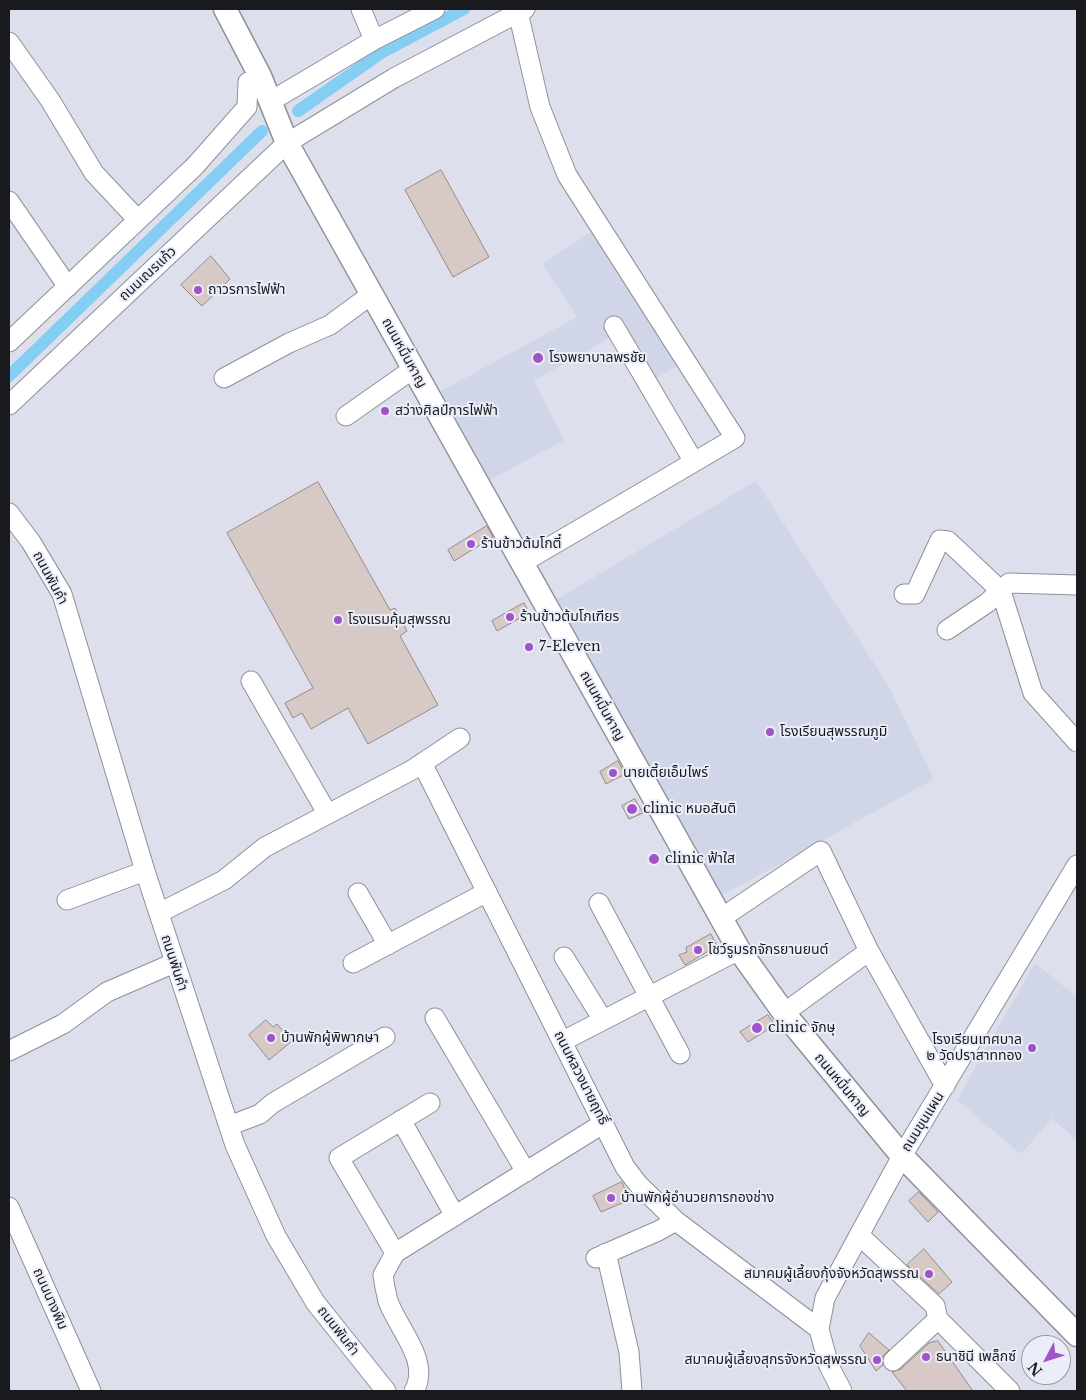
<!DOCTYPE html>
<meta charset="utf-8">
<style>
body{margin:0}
#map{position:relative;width:1086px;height:1400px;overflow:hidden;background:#dde0ec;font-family:"Libre Baskerville",serif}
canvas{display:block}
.frame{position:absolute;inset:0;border:10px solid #191a1e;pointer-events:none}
.north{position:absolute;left:1021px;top:1335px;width:50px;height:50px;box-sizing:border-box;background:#ebeef9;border:1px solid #9799a1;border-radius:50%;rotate:230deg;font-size:14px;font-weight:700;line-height:20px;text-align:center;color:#191a1e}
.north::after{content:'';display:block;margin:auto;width:18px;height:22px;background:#a054c7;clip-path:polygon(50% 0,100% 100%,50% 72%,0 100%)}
</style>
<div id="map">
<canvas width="1086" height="1400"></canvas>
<div class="frame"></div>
<div class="north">N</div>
</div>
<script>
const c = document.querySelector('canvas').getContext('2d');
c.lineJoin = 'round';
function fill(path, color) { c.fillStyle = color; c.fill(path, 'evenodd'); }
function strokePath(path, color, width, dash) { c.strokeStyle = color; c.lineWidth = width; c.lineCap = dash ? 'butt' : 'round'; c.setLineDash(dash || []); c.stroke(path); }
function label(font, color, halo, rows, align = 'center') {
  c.font = font + ' "Libre Baskerville","Noto Sans Thai",serif'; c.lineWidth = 4; c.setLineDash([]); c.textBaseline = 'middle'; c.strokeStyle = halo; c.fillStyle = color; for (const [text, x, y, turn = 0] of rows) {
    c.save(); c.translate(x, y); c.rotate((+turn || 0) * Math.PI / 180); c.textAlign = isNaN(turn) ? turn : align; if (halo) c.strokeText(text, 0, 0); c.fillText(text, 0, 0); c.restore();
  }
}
const built = new Path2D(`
 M 596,229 L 682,362 L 652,381 L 622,331 L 534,381 L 564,440 L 490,480 L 441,391 L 577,317 L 542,264 Z
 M 756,481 L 888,685 L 934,779 L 721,896 L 557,599 Z
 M 1035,963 L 1077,997 L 1077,1141 L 1052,1118 L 1021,1154 L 957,1100 Z`);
const canal = new Path2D(`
 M 298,111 L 381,53 L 464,9
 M 9,376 L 262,131`);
const building = new Path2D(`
 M 441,170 L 489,257 L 453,277 L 405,190 Z
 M 211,256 L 230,279 L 202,306 L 181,285 Z
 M 318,482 L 390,610 L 395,608 L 407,631 L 400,636 L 438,705 L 368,744 L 348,708 L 311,729 L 302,713 L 293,718 L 285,703 L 313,688 L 227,533 Z
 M 487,526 L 493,537 L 454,561 L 448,550 Z
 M 524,603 L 529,613 L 497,631 L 492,621 Z
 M 618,761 L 625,774 L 606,784 L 600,772 Z
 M 635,799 L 643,813 L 629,819 L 622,806 Z
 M 711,934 L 717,946 L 685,965 L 679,955 L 687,952 L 686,948 Z
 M 768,1015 L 775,1025 L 748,1042 L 740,1032 Z
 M 266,1020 L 273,1027 L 277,1024 L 292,1041 L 269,1060 L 249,1035 Z
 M 622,1182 L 629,1200 L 601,1212 L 593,1196 Z
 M 919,1192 L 938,1212 L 928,1222 L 909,1201 Z
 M 924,1249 L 952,1282 L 939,1294 L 907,1265 Z
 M 869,1333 L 889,1350 L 882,1357 L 883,1365 L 876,1371 L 860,1346 Z
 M 938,1341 L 973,1391 L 907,1391 L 892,1372 L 901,1369 L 929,1343 Z`);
const minor = new Path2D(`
 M 361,9 L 374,40
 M 518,12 L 540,107 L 567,175 L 735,438 L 522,563
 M 9,42 L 50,100 L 94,173 L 138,220
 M 271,101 L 374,40 L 435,9
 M 9,201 L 68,287
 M 614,326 L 694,462
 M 9,342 L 195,166 L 247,107 L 248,82
 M 224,378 L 289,343 L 330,325 L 372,294
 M 9,405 L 287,143 L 394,78 L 525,9
 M 346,416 L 413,369
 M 9,513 L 31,542 L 62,594 L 145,871 L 235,1145 L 276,1236 L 315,1302 L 386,1391
 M 904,594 L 915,594 L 940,540 L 948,541 L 1001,591 L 1033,693 L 1077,742
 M 947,630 L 987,603 L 1009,583 L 1077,585
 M 251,681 L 327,813
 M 422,763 L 625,1167 L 638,1184 L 676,1221 L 819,1329
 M 358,893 L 388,945
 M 67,900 L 145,871
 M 599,903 L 680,1054
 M 159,913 L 224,880 L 265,847 L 412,770 L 460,738
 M 720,919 L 821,851 L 869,951 L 945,1086
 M 564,957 L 603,1020
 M 353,963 L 487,892
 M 784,1013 L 869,951
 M 435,1018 L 526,1172
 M 563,1041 L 739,950
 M 9,1051 L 63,1024 L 107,992 L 174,963
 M 401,1120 L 455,1216
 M 229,1126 L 260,1114 L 273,1103 L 385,1037
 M 9,1207 L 91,1391
 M 859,1235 L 935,1306 L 938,1319 L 893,1361
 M 395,1253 L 339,1158 L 430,1103
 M 606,1253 L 629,1352 L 632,1391
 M 596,1258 L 658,1231 L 676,1221
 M 938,1319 L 1010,1391
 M 414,1391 C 431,1361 398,1329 388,1301 C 386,1293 384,1283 383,1275 L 395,1253 L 604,1123
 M 842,1391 L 829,1366 L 819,1329 L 825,1298 L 902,1156 L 1077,865`);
const major = new Path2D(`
 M 225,9 L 260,76 L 287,143 L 739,950 L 784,1013 L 902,1156 L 1077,1335`);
const markers = [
 [198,290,5,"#a054c7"],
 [538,358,6,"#a054c7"],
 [385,411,5,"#a054c7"],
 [471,544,5,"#a054c7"],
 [510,617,5,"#a054c7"],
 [338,620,5,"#a054c7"],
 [529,647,5,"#a054c7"],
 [770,732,5,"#a054c7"],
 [613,773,5,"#a054c7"],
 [632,809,6,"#a054c7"],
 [654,859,6,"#a054c7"],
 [698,950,5,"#a054c7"],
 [757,1028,6,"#a054c7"],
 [271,1038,5,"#a054c7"],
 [1032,1048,5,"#a054c7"],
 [611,1198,5,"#a054c7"],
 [929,1274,5,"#a054c7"],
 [926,1357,5,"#a054c7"],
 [877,1360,5,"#a054c7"]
];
const streetNames = [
 ["ถนนเณรแก้ว",148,274,-43],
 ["ถนนหมื่นหาญ",404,353,61],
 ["ถนนพันคำ",50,578,62],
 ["ถนนหมื่นหาญ",602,706,61],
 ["ถนนพันคำ",174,963,72],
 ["ถนนหลวงนายฤทธิ์",581,1078,63],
 ["ถนนหมื่นหาญ",842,1085,50],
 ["ถนนขุนแผน",923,1122,-58],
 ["ถนนนางพิม",50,1299,66],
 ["ถนนพันคำ",338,1331,52]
];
const poiNames = [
 ["ถาวรการไฟฟ้า",208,290],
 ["โรงพยาบาลพรชัย",549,358],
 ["สว่างศิลป์การไฟฟ้า",395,411],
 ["ร้านข้าวต้มโกตี๋",481,544],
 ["ร้านข้าวต้มโกเฑียร",520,617],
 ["โรงแรมคุ้มสุพรรณ",348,620],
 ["7-Eleven",539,647],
 ["โรงเรียนสุพรรณภูมิ",780,732],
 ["นายเตี้ยเอ็มไพร์",623,773],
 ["clinic หมอสันติ",643,809],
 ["clinic ฟ้าใส",665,859],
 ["โชว์รูมรถจักรยานยนต์",708,950],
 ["clinic จักษุ",768,1028],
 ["บ้านพักผู้พิพากษา",281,1038],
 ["โรงเรียนเทศบาล",1022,1040,"right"],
 ["๒ วัดปราสาททอง",1022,1056,"right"],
 ["บ้านพักผู้อำนวยการกองช่าง",621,1198],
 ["สมาคมผู้เลี้ยงกุ้งจังหวัดสุพรรณ",919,1274,"right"],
 ["ธนาชินี เพล็กซ์",936,1357],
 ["สมาคมผู้เลี้ยงสุกรจังหวัดสุพรรณ",867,1360,"right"]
];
fill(built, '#d0d5e8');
strokePath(canal, '#83cef2', 12);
fill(building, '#d7c9c6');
strokePath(building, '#968987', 1);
strokePath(minor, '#8d909a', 21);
strokePath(major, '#8d909a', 25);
strokePath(minor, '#fff', 19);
strokePath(major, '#fff', 22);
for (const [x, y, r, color] of markers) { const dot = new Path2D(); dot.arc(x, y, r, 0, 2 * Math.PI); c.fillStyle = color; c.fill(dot); strokePath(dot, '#ebeef9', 2); }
label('14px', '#191a1e', '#ebeef9', streetNames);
label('14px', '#191a1e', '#ebeef9', poiNames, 'left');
</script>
